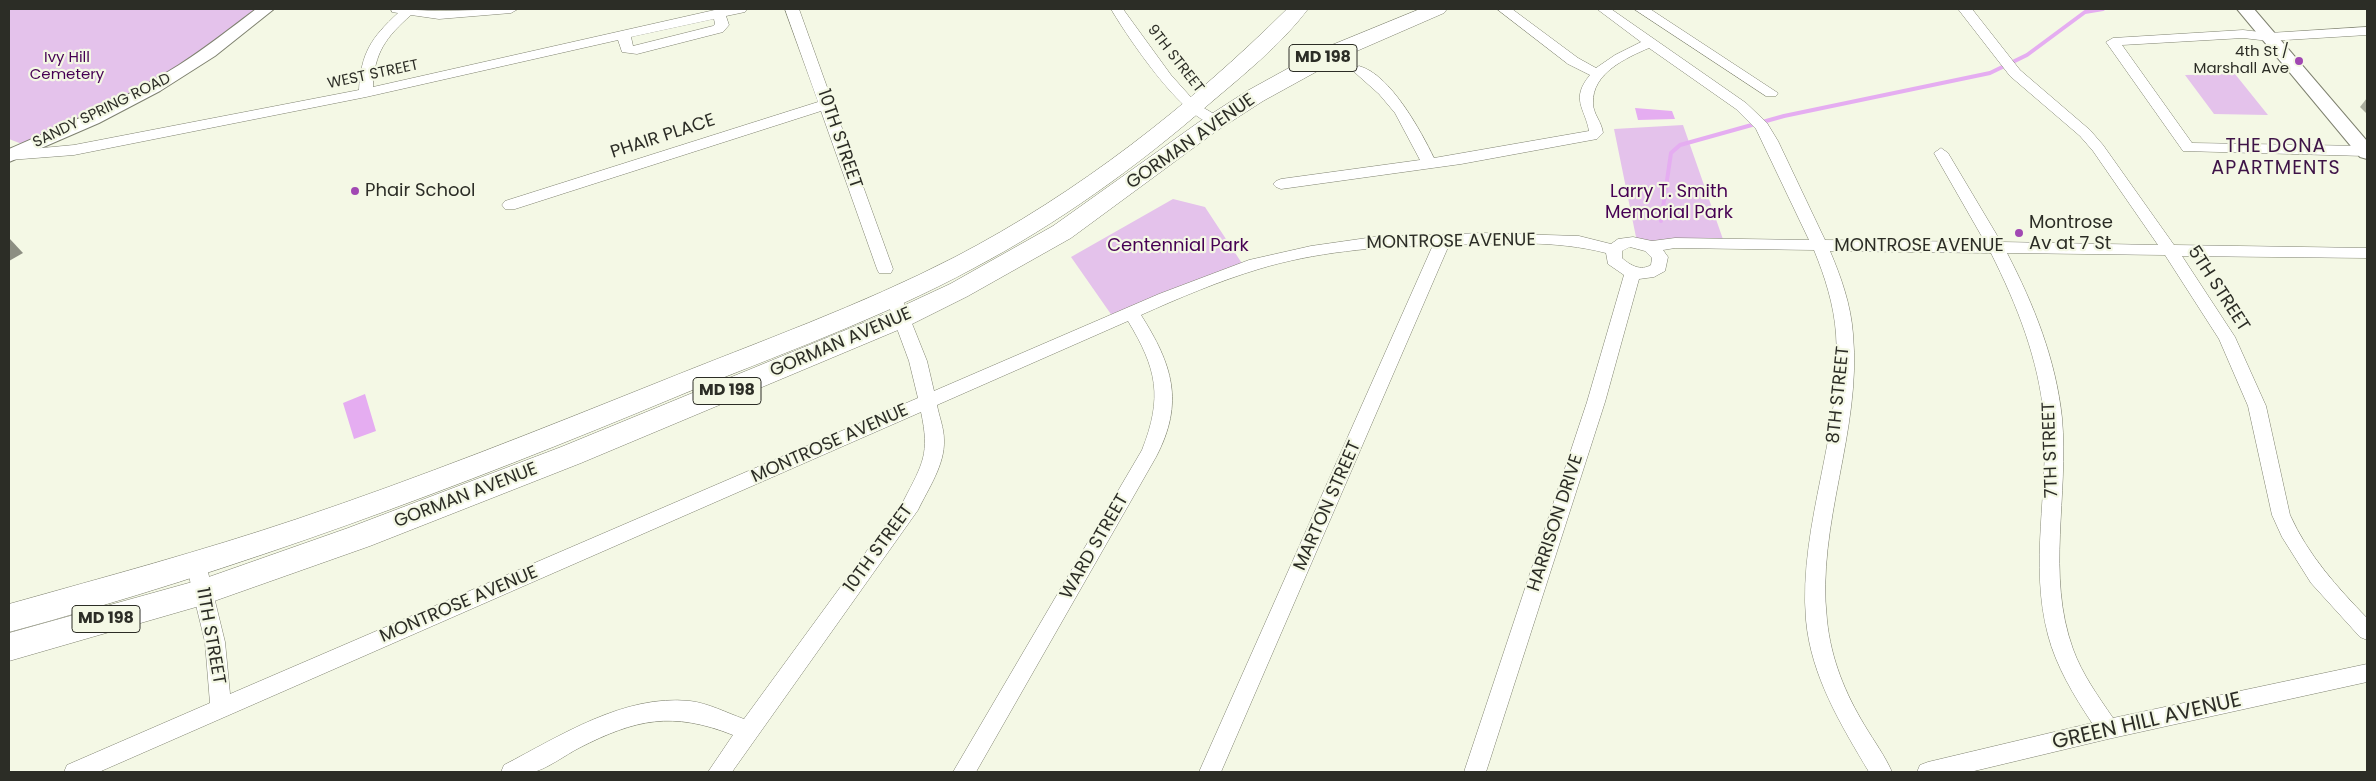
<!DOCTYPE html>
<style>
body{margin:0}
#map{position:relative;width:2376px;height:781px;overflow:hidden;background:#f4f8e5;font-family:Poppins,sans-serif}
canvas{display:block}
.frame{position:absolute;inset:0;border:10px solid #2c2d26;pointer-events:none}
</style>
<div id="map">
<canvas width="2376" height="781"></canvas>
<div class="frame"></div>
</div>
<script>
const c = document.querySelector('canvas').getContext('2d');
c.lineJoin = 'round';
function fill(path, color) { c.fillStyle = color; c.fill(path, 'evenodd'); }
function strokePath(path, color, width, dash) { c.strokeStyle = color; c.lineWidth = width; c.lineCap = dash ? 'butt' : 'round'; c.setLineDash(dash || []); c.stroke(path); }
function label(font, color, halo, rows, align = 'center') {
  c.font = font + ' Poppins,sans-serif'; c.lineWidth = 4.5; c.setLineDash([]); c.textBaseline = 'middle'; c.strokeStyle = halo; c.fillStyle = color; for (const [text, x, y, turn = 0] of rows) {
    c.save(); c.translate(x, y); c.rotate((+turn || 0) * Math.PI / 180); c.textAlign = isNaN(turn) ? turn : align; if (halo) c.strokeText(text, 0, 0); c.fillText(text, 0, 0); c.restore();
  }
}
const green = new Path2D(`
 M 9,9 L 266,9 L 212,51 L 30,147 L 9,139 Z
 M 2235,74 L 2268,115 L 2214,114 L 2185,75 Z
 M 1683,125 L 1725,245 L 1637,242 L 1614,129 Z
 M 1173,199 L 1205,207 L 1245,268 L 1115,320 L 1071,257 Z`);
const water = new Path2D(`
 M 1635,108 L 1672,111 L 1675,119 L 1638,120 Z
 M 365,394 L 376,431 L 354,439 L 343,403 Z`);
const stream = new Path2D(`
 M 1661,221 L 1671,153 L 1680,145 L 1784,116 L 1990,73 L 2027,55 L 2085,12 L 2103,9`);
const minor = new Path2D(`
 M 391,9 L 439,11 L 518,9 L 511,13 L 439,19 L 411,15 C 386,37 374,53 373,87 L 719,9 L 747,9 L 745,12 L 726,16 L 729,25 L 723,32 L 637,54 L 622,52 L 618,40 L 366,97 L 74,155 L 9,160 L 10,151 L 74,145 L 359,90 C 361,53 371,38 398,13 L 392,12 ZM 714,19 L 715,24 L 713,26 L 633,46 L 631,37 Z
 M 785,9 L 799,9 L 832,101 L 835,104 L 834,106 L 893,269 L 891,273 L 879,273 L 877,269 L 821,111 L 515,209 L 505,209 L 502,205 L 505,201 L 818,102 Z
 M 1111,9 L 1123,9 L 1171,75 L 1197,104 L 1221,118 L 1223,121 L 1221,124 C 1190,132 1125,33 1111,9 Z
 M 1497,9 L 1512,9 L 1578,58 L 1596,68 L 1615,55 L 1641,42 L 1597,9 L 1611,9 L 1746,103 L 1767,123 L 1778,141 L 1825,240 L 1985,242 L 1934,153 L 1941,148 L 1948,153 L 2001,242 L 2158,245 L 2093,151 L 2080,136 L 2010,76 L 1958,9 L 1972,9 L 2020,70 L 2090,130 L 2103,145 L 2174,245 L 2367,248 L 2367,258 L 2182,256 L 2235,337 L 2266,406 L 2290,515 C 2308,555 2337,587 2367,618 L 2367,640 L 2360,637 L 2311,583 L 2282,537 L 2272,515 L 2248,406 L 2219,339 L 2165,255 L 2007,253 C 2034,305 2056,360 2062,418 C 2069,495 2046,575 2073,649 C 2082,674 2098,696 2113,718 L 2367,664 L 2367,682 L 2108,739 L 1970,772 L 1917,772 L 1920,765 L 1928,762 L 2092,723 C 2074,696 2056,666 2048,635 C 2029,564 2049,490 2044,418 C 2039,360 2017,305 1991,253 L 1830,251 C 1841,277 1851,305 1853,334 C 1862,431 1816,524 1827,620 C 1831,659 1845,693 1865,726 C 1874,741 1885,756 1892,772 L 1869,772 C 1841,725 1811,676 1806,620 C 1798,523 1844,430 1836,334 C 1834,305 1825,277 1814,250 L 1675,248 L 1663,250 L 1668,257 L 1665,271 L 1654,277 L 1639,279 L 1605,402 L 1486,772 L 1464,772 L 1587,402 L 1624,275 L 1608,264 L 1606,253 C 1556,240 1501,243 1449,245 L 1221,772 L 1199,772 L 1433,245 C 1375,247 1315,252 1259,269 C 1219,281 1179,298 1141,315 C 1172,364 1185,402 1156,457 L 976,772 L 953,772 L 1142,450 C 1163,397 1157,369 1128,321 L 937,405 C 939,416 944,428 944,440 C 945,465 928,489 918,510 L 732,772 L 708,772 L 733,735 C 672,711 636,719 579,748 C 567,754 544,771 532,772 C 522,773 510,773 501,772 L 504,765 C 560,736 624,694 690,701 C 708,703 727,713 744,719 L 904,500 C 923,463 930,454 921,412 L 99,772 L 64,772 L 67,765 L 210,703 L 205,642 L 186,564 L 189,558 L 196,556 L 203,558 L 206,564 L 225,642 L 230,694 L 918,398 L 909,361 L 885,296 L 887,292 L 893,290 L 899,292 L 901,296 L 927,361 L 934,391 L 1159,294 L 1249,260 L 1311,246 L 1374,237 L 1482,233 L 1579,236 L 1611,244 L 1618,239 L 1633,237 L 1652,241 L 1675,238 L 1809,240 L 1756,129 L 1736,109 L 1649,48 C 1626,58 1592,73 1593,103 C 1593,114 1602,122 1603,133 L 1597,139 L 1461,164 L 1281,189 L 1276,187 L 1273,184 L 1276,181 L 1281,179 L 1420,160 L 1395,113 L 1379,94 L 1352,70 L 1359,66 C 1390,74 1421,131 1434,158 L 1589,131 C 1585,108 1570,99 1590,75 L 1568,64 ZM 1630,247 L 1645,251 L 1652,258 L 1651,265 C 1641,271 1631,266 1622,258 L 1622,251 Z
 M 1634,9 L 1650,9 L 1778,93 L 1776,96 L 1766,96 Z
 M 2367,27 L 2367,35 L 2269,41 L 2243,38 L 2122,45 L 2192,143 L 2365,146 L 2367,147 L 2367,155 L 2365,156 L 2183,151 L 2106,42 L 2113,38 L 2243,30 L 2269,33 Z`);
const tertiary = new Path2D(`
 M 256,9 L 274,9 L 215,56 L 160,91 L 99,123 L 9,162 L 9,149 C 67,124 126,99 179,65 C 206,48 231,28 256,9 Z
 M 2237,9 L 2254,9 L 2367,141 L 2367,159 L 2360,157 Z`);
const primary = new Path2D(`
 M 1287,9 L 1308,9 C 1281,45 1242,76 1208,105 C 1137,167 1057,224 974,268 C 880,319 777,355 678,396 C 460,487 238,570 9,632 L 9,604 C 105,577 202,551 297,519 C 419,478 539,430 659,382 C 758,342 860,306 955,257 C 1078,193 1189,106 1287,9 Z
 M 1420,9 L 1447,9 L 1444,13 L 1343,57 L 1263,101 L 1215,132 L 1071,238 L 968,296 L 910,325 L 581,463 L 370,546 L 203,605 L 9,661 L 9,633 L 203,579 L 348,528 L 561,447 L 892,311 L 950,284 L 1053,226 L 1199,122 L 1247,91 L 1327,47 Z`);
const wall = new Path2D(`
 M 2367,98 L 2367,114 L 2360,107 Z`);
const shadedWall = new Path2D(`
 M 9,238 L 23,253 L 9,261 Z`);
const markers = [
 [2299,61,5,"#a148b3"],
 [355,191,5,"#a148b3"],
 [2019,233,5,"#a148b3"]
];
const farPoinames = [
 ["4th St /",2289,52],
 ["Marshall Ave",2289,69]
];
const farParknames = [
 ["Ivy Hill",67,58],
 ["Cemetery",67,75]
];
const farStreetnames = [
 ["9TH STREET",1175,59,52],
 ["WEST STREET",373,75,-12],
 ["SANDY SPRING ROAD",102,111,-26]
];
const shields = [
 [1323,58,68],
 [727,391,68],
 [106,619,68]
];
const shieldNames = [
 ["MD 198",1323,58],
 ["MD 198",727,391],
 ["MD 198",106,619]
];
const streetNames = [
 ["PHAIR PLACE",663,137,-18],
 ["10TH STREET",839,139,71],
 ["GORMAN AVENUE",1191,142,-35],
 ["MONTROSE AVENUE",1451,242,-1],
 ["MONTROSE AVENUE",1919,246],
 ["5TH STREET",2218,289,57],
 ["GORMAN AVENUE",841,343,-23],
 ["8TH STREET",1839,395,-84],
 ["MONTROSE AVENUE",830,444,-24],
 ["7TH STREET",2051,450,-92],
 ["GORMAN AVENUE",466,496,-21],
 ["MARTON STREET",1328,506,-66],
 ["HARRISON DRIVE",1556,523,-72],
 ["WARD STREET",1095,547,-60],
 ["10TH STREET",879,549,-54],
 ["MONTROSE AVENUE",459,605,-23],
 ["11TH STREET",210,636,80]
];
const poiNames = [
 ["Phair School",365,191],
 ["Montrose",2029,223],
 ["Av at 7 St",2029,244]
];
const parkNames = [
 ["Larry T. Smith",1669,192],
 ["Memorial Park",1669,213],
 ["Centennial Park",1178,246]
];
const neighbourhoodNames = [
 ["THE DONA",2276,147],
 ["APARTMENTS",2276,169]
];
const nearStreetnames = [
 ["GREEN HILL AVENUE",2147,722,-13]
];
fill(green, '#e4c2eb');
fill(water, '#e5adf1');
strokePath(stream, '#e5adf1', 4);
strokePath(minor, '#7f8270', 1);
strokePath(tertiary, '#7f8270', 2);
strokePath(primary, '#7f8270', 1);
fill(minor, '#fff');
fill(tertiary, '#fff');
fill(primary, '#fff');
fill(wall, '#acaf9f');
fill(shadedWall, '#8c8e82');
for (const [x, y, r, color] of markers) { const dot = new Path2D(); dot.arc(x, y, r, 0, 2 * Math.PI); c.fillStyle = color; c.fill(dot); strokePath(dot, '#f4f8e5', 2); }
label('15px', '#2c2d26', '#f4f8e5', farPoinames, 'right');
label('15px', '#460053', '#f4f8e5', farParknames);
label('15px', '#2c2d26', '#f4f8e5', farStreetnames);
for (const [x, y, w] of shields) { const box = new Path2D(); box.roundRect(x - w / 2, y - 13.5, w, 27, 4); c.fillStyle = '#f4f8e5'; c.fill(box); strokePath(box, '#2c2d26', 1); }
label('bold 16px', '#2c2d26', null, shieldNames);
label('18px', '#2c2d26', '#f4f8e5', streetNames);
label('18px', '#2c2d26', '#f4f8e5', poiNames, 'left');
label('18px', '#460053', '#f4f8e5', parkNames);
c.letterSpacing = '1px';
label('19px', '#3e1347', '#f4f8e5', neighbourhoodNames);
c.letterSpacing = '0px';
label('21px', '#2c2d26', '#f4f8e5', nearStreetnames);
</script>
